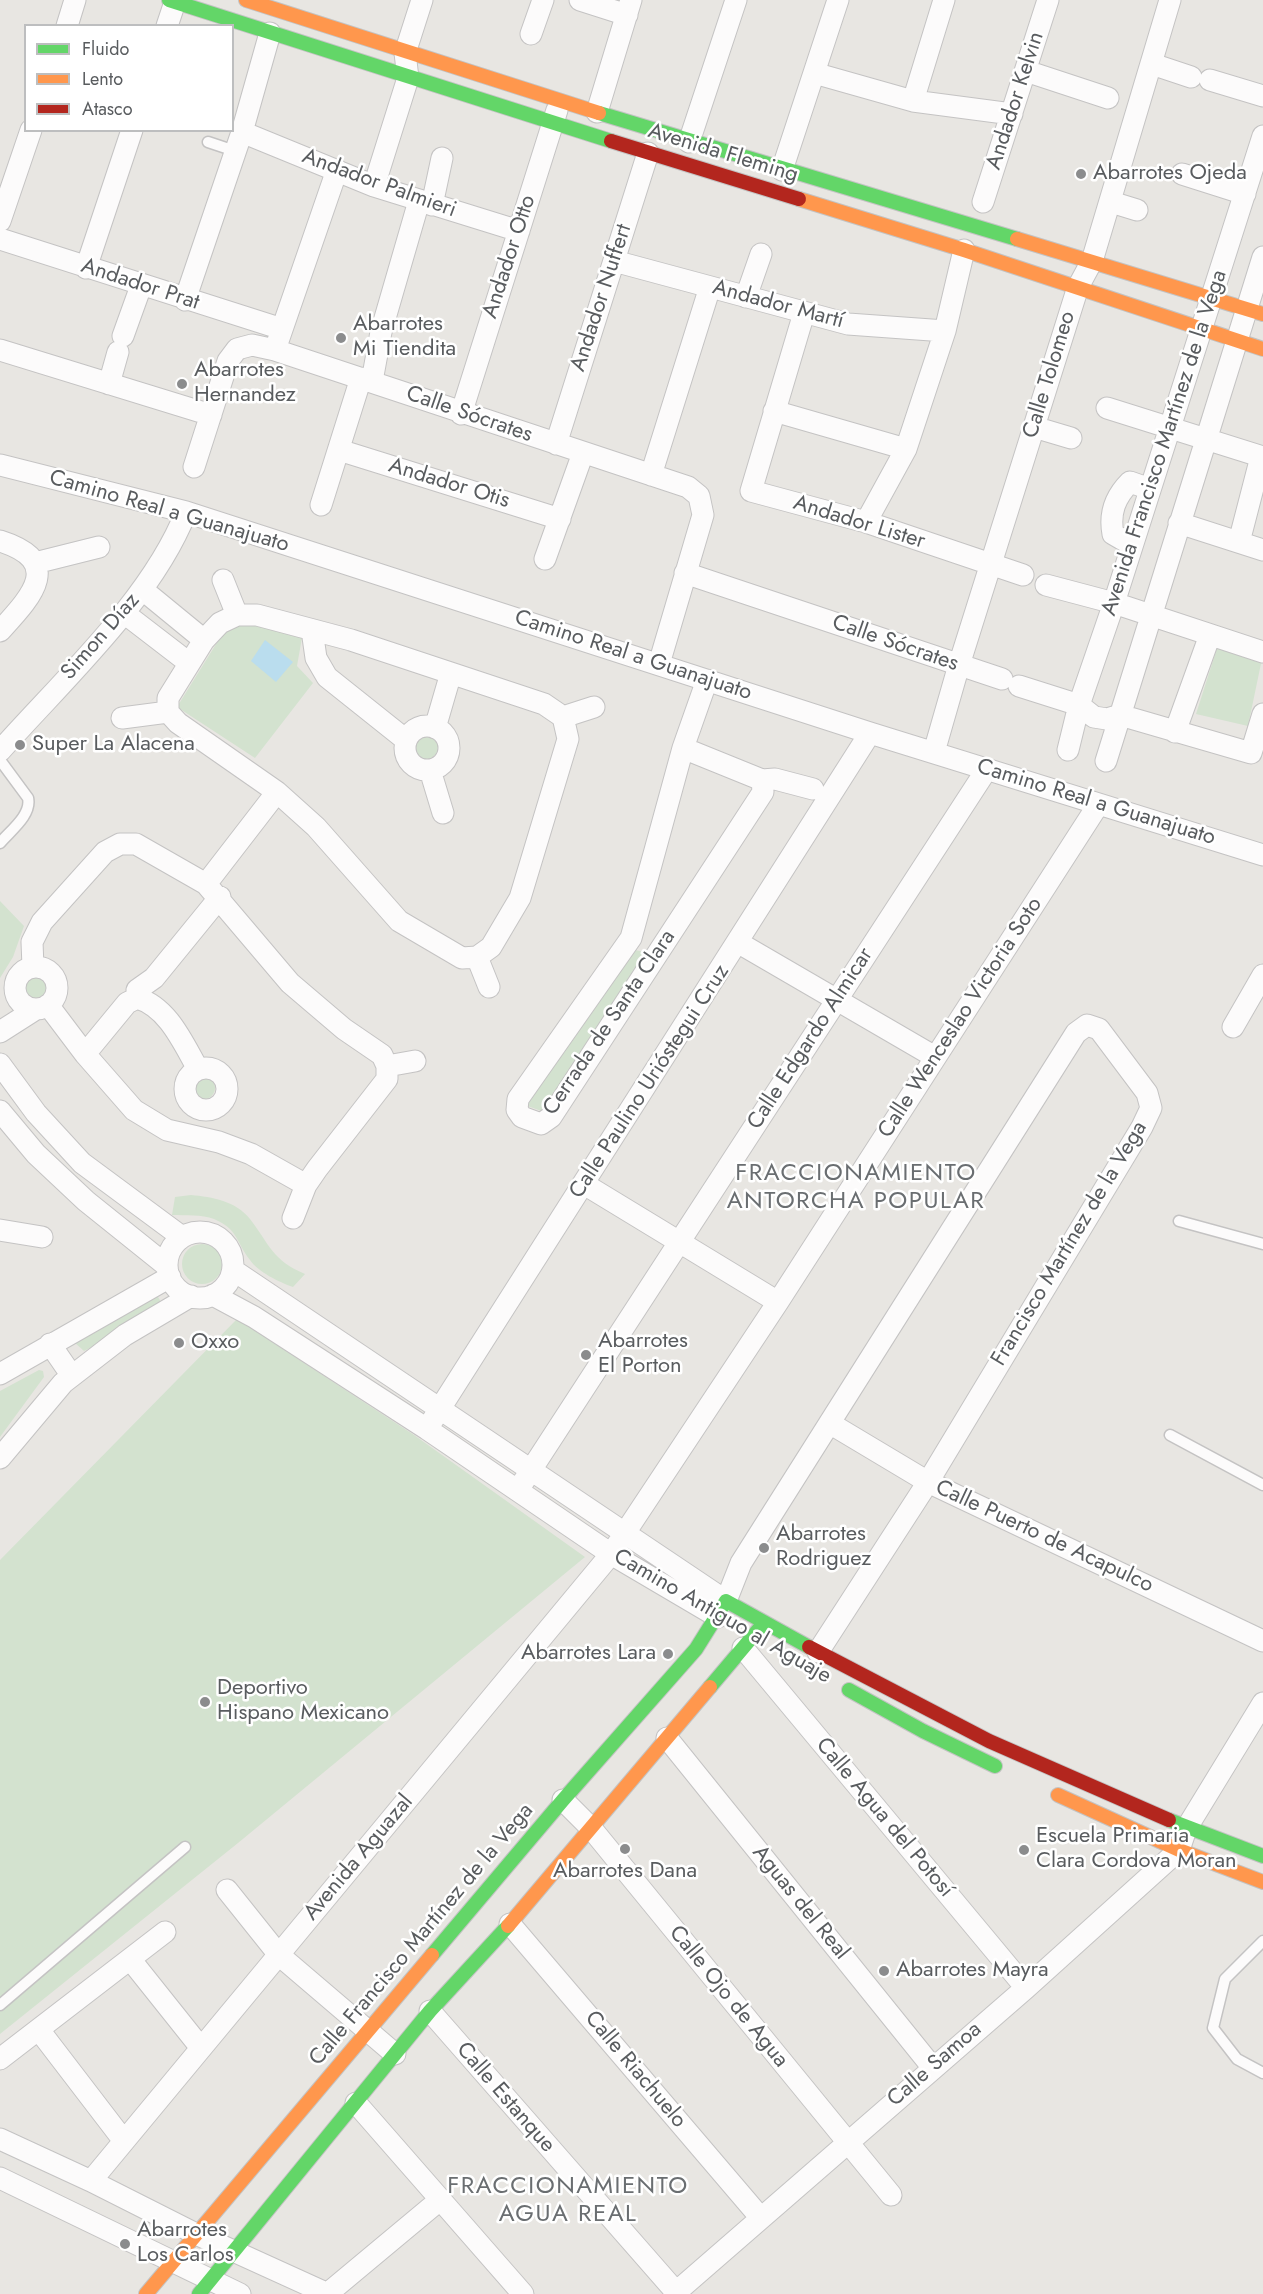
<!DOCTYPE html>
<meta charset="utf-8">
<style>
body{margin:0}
#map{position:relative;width:1263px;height:2294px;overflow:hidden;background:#e8e6e2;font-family:Jost,sans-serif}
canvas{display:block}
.legend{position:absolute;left:24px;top:24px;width:210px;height:108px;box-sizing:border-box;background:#fff;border:2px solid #bdbebf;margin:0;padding:8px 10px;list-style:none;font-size:18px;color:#595c5f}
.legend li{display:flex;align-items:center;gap:12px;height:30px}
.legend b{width:30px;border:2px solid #bdbebf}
</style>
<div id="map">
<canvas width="1263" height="2294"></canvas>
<ul class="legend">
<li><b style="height:8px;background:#63d668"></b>Fluido</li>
<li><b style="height:8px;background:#ff974d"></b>Lento</li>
<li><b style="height:8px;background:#b3261e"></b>Atasco</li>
</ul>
</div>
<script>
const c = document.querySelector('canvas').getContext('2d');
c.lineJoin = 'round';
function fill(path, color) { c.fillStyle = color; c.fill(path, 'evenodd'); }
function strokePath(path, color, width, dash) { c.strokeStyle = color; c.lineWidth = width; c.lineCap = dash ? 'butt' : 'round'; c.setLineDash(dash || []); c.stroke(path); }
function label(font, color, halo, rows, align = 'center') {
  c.font = font + ' Jost,sans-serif'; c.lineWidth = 5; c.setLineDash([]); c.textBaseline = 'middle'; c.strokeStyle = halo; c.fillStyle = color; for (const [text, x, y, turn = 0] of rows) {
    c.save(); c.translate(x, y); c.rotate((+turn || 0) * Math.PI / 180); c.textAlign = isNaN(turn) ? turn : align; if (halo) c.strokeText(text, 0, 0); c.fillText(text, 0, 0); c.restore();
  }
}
const green = new Path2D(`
 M 231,620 L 303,632 L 297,666 L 313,683 L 255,758 L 177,707 Z
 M 1219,642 L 1263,654 L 1248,726 L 1196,714 Z
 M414 747a12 12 0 1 1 24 0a12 12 0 1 1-24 0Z
 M 0,901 L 24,926 L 13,957 L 0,978 Z
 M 635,950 L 649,953 L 547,1113 L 522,1104 Z
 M21 987a15 15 0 1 1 30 0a15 15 0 1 1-30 0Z
 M193 1088a11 11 0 1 1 22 0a11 11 0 1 1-22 0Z
 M 191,1195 C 212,1197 236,1201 250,1219 C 270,1245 272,1260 305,1274 L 293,1287 C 279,1282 258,1272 250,1260 C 236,1242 238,1229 214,1219 C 202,1214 185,1216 172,1215 L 175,1197 Z
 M182 1264a20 20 0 1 1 40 0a20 20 0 1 1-40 0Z
 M 157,1295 L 162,1304 L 92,1347 L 84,1351 L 74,1342 Z
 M 237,1319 L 414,1435 L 585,1557 L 238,1843 L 0,2034 L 0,1560 Z
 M 39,1370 L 43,1371 L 44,1377 L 0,1437 L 0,1391 Z`);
const water = new Path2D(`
 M 265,640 L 293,662 L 276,682 L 251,661 Z`);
const lane = new Path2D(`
 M 208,142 L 235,151
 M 0,760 L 28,798 C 32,815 10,831 0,843
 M 1179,1221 L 1263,1244
 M 1170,1435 L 1263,1485
 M 1263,1941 L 1225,1979 L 1213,2028 L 1237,2059 L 1263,2073
 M 0,2005 L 185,1847`);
const street = new Path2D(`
 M 580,0 L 627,15
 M 67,26 L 75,0
 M 167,26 L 175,2
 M 531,34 L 543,0
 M 1152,64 L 1191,77
 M 1026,71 L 1108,98
 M 814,73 L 913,101 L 1012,114
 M 1210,80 L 1263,96
 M 913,101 L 944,0
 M 597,112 L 631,0
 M 242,132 L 374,186 L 519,231
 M 689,142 L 736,0
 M 782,170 L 838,0
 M 1182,174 L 1245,194
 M 374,186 L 408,78 L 405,53 L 422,0
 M 983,202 L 1048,0
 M 1111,202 L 1137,210
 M 432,205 L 442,158
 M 0,221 L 31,130
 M 0,239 L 282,329
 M 614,261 L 848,324 L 945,331
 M 86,268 L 132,130
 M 746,297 L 761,254
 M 185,300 L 242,132 L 270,33
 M 804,313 L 751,491 L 866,522 L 1023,575
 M 123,336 L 141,286
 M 278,341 L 337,170
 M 0,350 L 211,415
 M 372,381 L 381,332 L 419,201
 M 109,384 L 118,352
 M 1107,408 L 1263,457
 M 774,411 L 906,449
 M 461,414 L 557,110
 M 1034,427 L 1071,438
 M 556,444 L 648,153
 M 339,450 L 560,519
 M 0,465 L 186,512 L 870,733 L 1263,855
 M 194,467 L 228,361 L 237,349 L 252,345 L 275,350 L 688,487 L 699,496 L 703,515 L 659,664
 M 651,475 L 710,287
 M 321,505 L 361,378
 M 866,522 L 906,449 L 945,331 L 964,250
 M 1179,523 L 1263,550
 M 0,541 C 66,562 30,598 0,631
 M 1239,542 L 1261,457
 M 1132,545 L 1113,534 C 1109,513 1115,497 1130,482 L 1150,489
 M 545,559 L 583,453
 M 35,563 L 99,547
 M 685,573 L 1002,679
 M 223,580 L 237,615
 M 1046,585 L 1114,603 L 1263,652
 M 143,590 L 204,640
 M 124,613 L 189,663
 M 237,615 L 257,615 L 351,640 L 544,704 L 563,717 L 568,739 L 520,898 L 491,947 L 477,957 L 462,958 L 399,921 L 316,827 L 277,792 L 178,723 L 168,712 L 168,698 L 204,640 L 220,623 Z
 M 312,630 L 316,658 L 327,677 L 406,740
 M 707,680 L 683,748 L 631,938 L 518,1099 L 517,1110 L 522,1117 L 541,1124 L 551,1117 L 763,792 L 762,780
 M 1019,686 L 1079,705 L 1094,717 L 1107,719 L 1120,715 L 1251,753 L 1263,714
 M 563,717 L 594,707
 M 122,718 L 168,712
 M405 748a22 22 0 1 1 44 0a22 22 0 1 1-44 0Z
 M 435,728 L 451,673
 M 1175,732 L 1210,635
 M 683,748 L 762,780
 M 1068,750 L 1079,705 L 1114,603 L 1263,136
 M 0,751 C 62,681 152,599 186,512
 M 934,752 L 959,665 L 1078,287 L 1092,261 L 1170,0
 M 1106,761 L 1263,257
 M 430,770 L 443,813
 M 762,780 L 775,779 L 813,789
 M 206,884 L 277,792
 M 739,943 L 935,1057
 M 477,957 L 489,987
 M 33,967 L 32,942 L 42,922 L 105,852 L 120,844 L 136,844 L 206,884 L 290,983 L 344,1029 L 382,1055 L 387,1066 L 387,1079 L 317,1169 L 306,1185 L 293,1218
 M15 988a21 21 0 1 1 42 0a21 21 0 1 1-42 0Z
 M 137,990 L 154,978 L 220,897
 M 137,998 C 168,1007 183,1043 198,1069
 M 48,1005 L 85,1054 L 134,1110 L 167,1130 L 219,1142 L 251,1154 L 306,1185
 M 1233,1027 L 1263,975
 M 0,1032 L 36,1009
 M 85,1054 L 127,1003 L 137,998
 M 0,1064 L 36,1113 L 82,1163 L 182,1237
 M 387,1066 L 415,1061
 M185 1089a21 21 0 1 1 42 0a21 21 0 1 1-42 0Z
 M 0,1111 L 36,1154 L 86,1201 L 167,1266
 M 584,1184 L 778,1302
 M 0,1230 L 42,1237
 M167 1265a33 33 0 1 1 66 0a33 33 0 1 1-66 0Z
 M 233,1270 L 726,1601 L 741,1563 L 1076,1033 L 1087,1025 L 1099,1029 L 1147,1093 L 1151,1108 L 1142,1127 L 928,1482 L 818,1652
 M 213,1295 L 254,1317 L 427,1429 L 611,1554 L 718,1617
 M 50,1344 L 72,1376
 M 0,1374 L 170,1277
 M 831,1424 L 928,1482 L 1263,1641
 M 427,1429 L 870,733
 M 0,1458 L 63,1383 L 125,1335 L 191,1296
 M 518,1490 L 987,769
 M 743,1648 L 1026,1988
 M 667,1738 L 933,2068
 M 563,1800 L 591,1828 L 891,2195
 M 227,1890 L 279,1955 L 395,2054
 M 510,1924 L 760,2217
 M 130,1959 L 201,2048
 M 430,2011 L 676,2292
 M 39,2030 L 124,2141
 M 0,2059 L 165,1932
 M 356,2103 L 523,2294
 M 0,2139 L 91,2181 L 196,2234 L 328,2294
 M 0,2178 L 240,2294
 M 91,2181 L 611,1554 L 778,1302 L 1098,805
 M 327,2294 L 441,2199
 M 674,2294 L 1026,1988 L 1179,1850 L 1186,1829 L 1263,1703`);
const fast = new Path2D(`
 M 169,0 L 611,141
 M 599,113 L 1017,239
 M 710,1687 L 764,1623
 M 849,1690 L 923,1731 L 995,1766
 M 1169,1820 L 1263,1856
 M 432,1955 L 563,1800 L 696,1649 L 726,1601 L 809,1647
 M 199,2294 L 430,2011 L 508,1926`);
const slow = new Path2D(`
 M 246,0 L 599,113
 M 799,199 L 964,250 L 1263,349
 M 1017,239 L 1263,314
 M 1058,1795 L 1179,1850 L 1263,1882
 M 508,1926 L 710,1687
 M 146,2294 L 432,1955`);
const jam = new Path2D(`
 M 611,141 L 799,199
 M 809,1647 L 989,1741 L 1169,1820`);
const markers = [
 [1081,174,6,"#8b8c8d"],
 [341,338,6,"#8b8c8d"],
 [182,384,6,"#8b8c8d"],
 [20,745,6,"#8b8c8d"],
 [179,1343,6,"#8b8c8d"],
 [586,1355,6,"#8b8c8d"],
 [764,1548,6,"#8b8c8d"],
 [668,1654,6,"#8b8c8d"],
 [205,1702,6,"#8b8c8d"],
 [625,1849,6,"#8b8c8d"],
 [1024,1850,6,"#8b8c8d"],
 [884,1971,6,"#8b8c8d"],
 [125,2244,6,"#8b8c8d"]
];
const streetNames = [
 ["Andador Kelvin",1016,101,-72],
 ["Avenida Fleming",723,154,17],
 ["Andador Palmieri",379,184,20],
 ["Andador Otto",510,257,-72],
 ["Andador Prat",140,285,18],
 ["Andador Nuffert",602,298,-72],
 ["Andador Martí",778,305,15],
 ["Calle Tolomeo",1050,375,-73],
 ["Calle Sócrates",469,415,19],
 ["Avenida Francisco Martínez de la Vega",1165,443,-72],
 ["Andador Otis",449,484,17],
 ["Camino Real a Guanajuato",169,512,16],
 ["Andador Lister",859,523,17],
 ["Simon Díaz",101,637,-49],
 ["Calle Sócrates",895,644,19],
 ["Camino Real a Guanajuato",633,656,18],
 ["Camino Real a Guanajuato",1096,803,17],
 ["Calle Wenceslao Victoria Soto",961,1018,-57],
 ["Cerrada de Santa Clara",610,1023,-56],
 ["Calle Edgardo Almicar",811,1039,-57],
 ["Calle Paulino Urióstegui Cruz",650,1082,-57],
 ["Francisco Martínez de la Vega",1070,1244,-59],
 ["Calle Puerto de Acapulco",1044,1537,25],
 ["Camino Antiguo al Aguaje",722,1617,30],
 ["Calle Agua del Potosí",884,1818,50],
 ["Avenida Aguazal",359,1858,-50],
 ["Aguas del Real",800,1903,51],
 ["Calle Francisco Martínez de la Vega",422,1935,-50],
 ["Calle Ojo de Agua",728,1997,51],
 ["Calle Samoa",935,2065,-41],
 ["Calle Riachuelo",635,2070,50],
 ["Calle Estanque",505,2098,49]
];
const poiNames = [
 ["Abarrotes Ojeda",1093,174],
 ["Abarrotes",353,325],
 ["Mi Tiendita",353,350],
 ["Abarrotes",194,371],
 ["Hernandez",194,396],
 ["Super La Alacena",32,745],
 ["Abarrotes",598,1342],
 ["El Porton",598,1367],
 ["Oxxo",191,1343],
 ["Abarrotes",776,1535],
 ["Rodriguez",776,1560],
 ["Abarrotes Lara",656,1654,"right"],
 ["Deportivo",217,1689],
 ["Hispano Mexicano",217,1714],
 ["Escuela Primaria",1036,1837],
 ["Clara Cordova Moran",1036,1862],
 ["Abarrotes Dana",625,1872,"center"],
 ["Abarrotes Mayra",896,1971],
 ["Abarrotes",137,2231],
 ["Los Carlos",137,2256]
];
const neighbourhoodNames = [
 ["FRACCIONAMIENTO",856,1174],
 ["ANTORCHA POPULAR",856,1202],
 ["FRACCIONAMIENTO",568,2187],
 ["AGUA REAL",568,2215]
];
fill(green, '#d3e2cf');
fill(water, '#baddee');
strokePath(lane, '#c4c3c3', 13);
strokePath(street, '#c4c3c3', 23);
strokePath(fast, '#c3c3c3', 16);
strokePath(slow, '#c3c3c3', 16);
strokePath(jam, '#c3c3c3', 16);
strokePath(lane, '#fcfbfb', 10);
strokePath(street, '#fcfbfb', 21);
strokePath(fast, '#63d668', 14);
strokePath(slow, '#ff974d', 14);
strokePath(jam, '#b3261e', 14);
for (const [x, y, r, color] of markers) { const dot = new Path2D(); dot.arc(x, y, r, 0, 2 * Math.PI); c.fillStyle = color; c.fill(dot); strokePath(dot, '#fff', 2); }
label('22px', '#595c5f', '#fff', streetNames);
label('22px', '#595c5f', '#fff', poiNames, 'left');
c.letterSpacing = '1.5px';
label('24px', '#6a6e71', '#fff', neighbourhoodNames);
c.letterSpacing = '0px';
</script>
